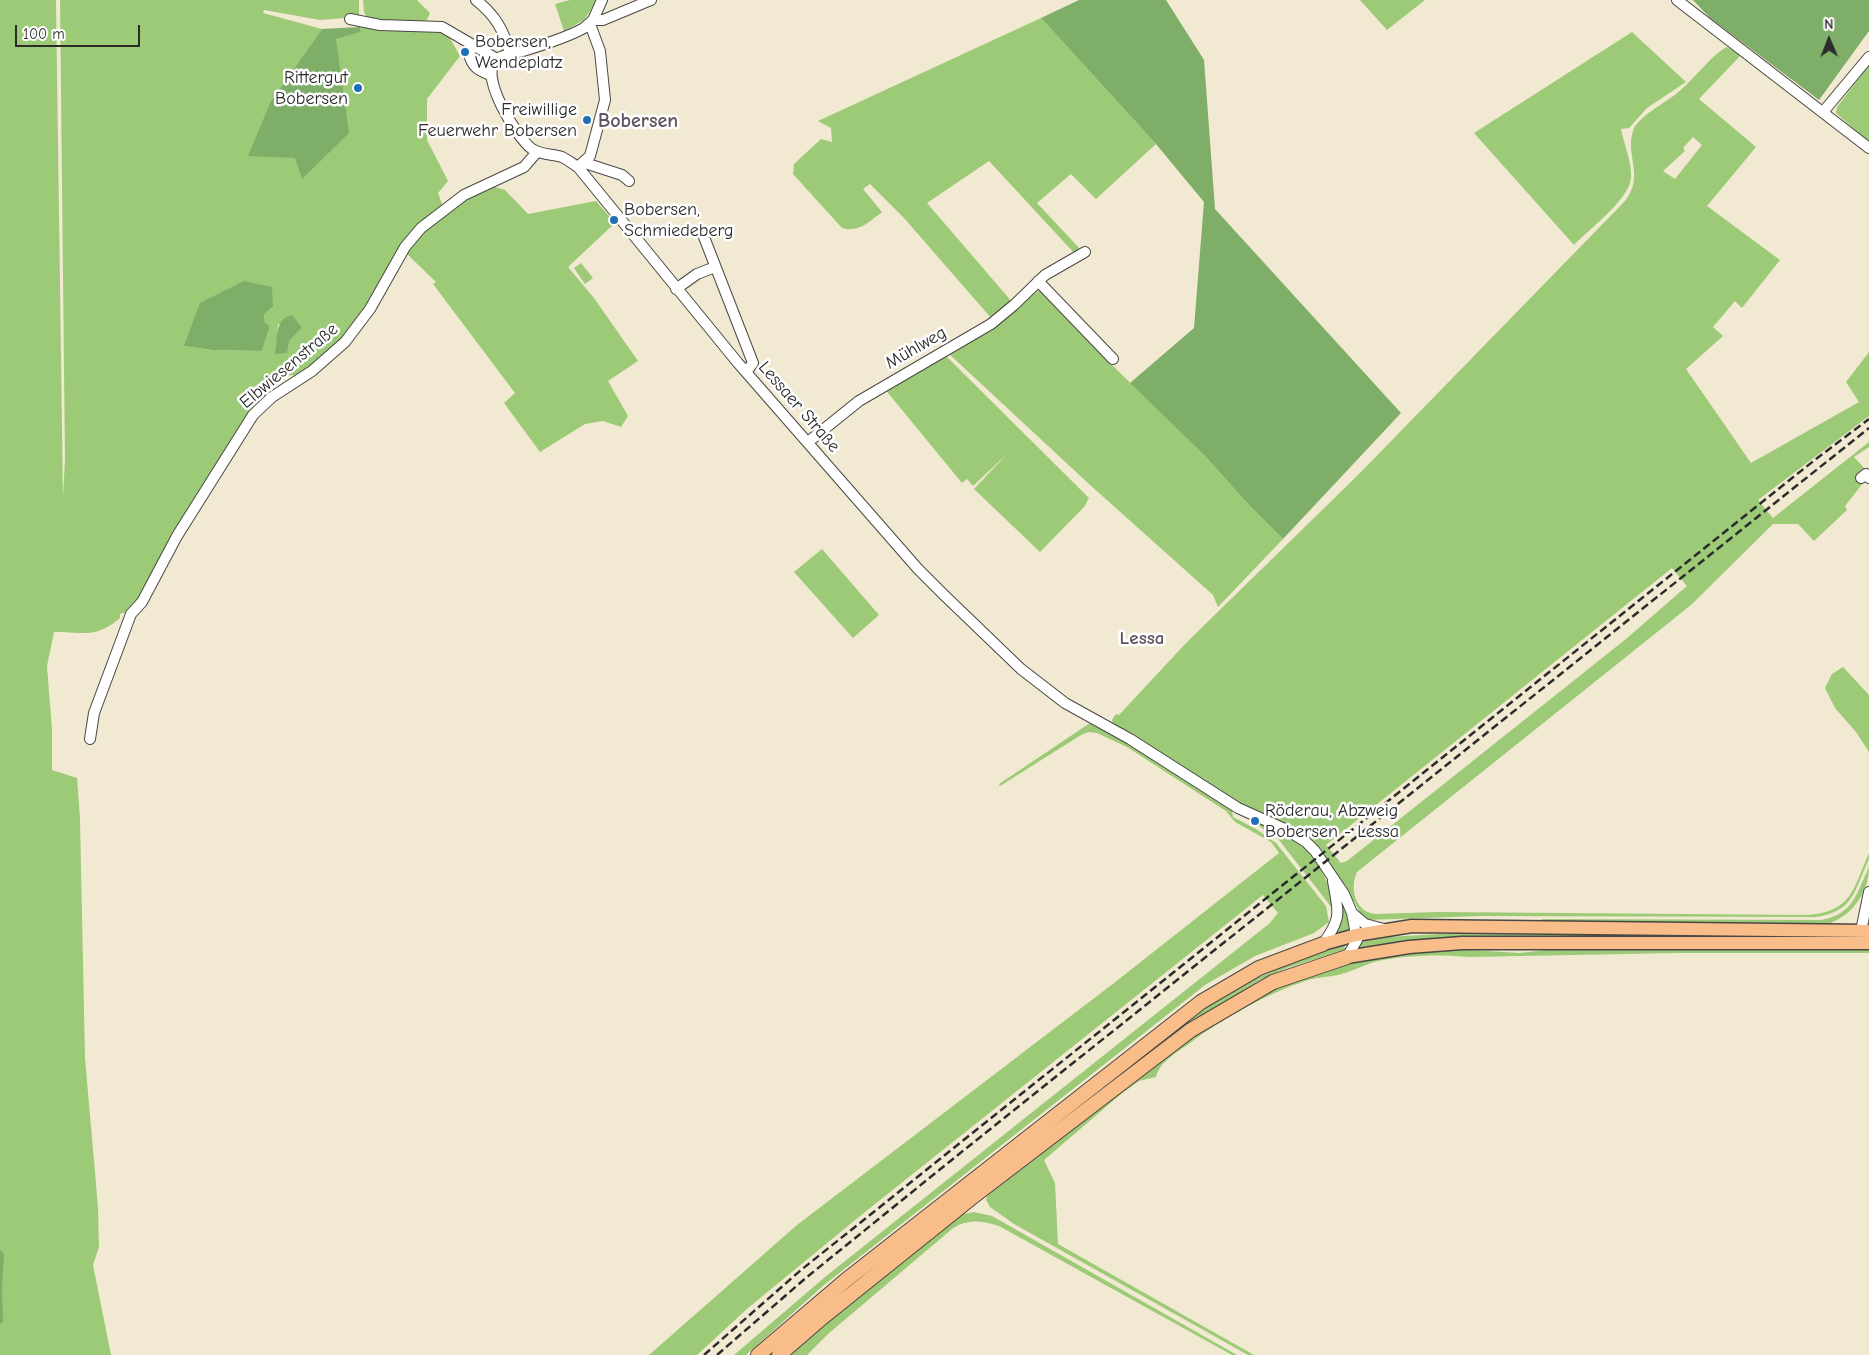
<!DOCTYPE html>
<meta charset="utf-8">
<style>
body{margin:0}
#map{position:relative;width:1869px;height:1355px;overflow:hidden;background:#f1e9d1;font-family:"Comic Neue",sans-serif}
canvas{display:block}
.north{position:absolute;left:1804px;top:15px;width:50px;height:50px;-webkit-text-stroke:4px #fff;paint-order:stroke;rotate:359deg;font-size:14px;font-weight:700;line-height:20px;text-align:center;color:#2b2b2b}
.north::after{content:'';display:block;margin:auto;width:18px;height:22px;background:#2b2b2b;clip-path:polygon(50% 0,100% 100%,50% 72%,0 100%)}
.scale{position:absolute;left:15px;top:25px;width:125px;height:22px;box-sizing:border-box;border:2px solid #2b2b2b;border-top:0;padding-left:6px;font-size:15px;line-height:18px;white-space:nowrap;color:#2b2b2b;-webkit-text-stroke:4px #fff;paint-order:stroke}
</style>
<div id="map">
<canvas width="1869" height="1355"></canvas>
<div class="north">N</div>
<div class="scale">100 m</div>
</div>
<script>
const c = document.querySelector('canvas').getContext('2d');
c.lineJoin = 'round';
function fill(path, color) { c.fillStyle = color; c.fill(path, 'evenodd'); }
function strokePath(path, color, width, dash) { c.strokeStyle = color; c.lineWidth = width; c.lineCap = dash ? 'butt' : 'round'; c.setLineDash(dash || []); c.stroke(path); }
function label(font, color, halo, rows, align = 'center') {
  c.font = font + ' "Comic Neue",sans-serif'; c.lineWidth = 5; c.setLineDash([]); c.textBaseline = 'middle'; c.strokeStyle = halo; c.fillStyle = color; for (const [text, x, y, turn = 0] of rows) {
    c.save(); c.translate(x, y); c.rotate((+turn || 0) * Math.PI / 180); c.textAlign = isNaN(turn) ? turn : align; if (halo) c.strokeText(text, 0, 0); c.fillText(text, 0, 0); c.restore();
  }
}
const green = new Path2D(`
 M 0,0 L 56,0 L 63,498 L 65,459 L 60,0 L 359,0 L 359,14 L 357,17 L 320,20 L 264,10 L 263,13 L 322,29 L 271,101 L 296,158 L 302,179 L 335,39 L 361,32 L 360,27 L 438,31 L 448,35 L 460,56 L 427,99 L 427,140 L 448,181 L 438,193 L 443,207 L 421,225 L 370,307 L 331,353 L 298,375 L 274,376 L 267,382 L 270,395 L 138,605 L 127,612 L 120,614 L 120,618 C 95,639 84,632 54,632 L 47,666 L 52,730 L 52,770 L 77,778 L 80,818 L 85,1058 L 98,1207 L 99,1247 L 93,1265 L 111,1355 L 0,1355 ZM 264,314 L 265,323 L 270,326 L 262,351 L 212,350 L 184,346 ZM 278,324 L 302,328 L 276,354 Z
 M 363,0 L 417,0 L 430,13 L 425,24 L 402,24 L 367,18 L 364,12 Z
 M 570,0 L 597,0 L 584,20 L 564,31 L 555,4 Z
 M 1360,0 L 1425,0 L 1387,30 Z
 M 1041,18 L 1156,144 L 1096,199 L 1071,174 L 1037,203 L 1081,250 L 1075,254 L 989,161 L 927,203 L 1013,303 L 992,319 L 904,218 L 870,184 L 863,189 L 882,212 C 870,221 859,233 842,228 L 793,174 L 794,164 L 821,139 L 832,142 L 831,128 L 818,121 Z
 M 1632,32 L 1686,82 L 1647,108 L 1629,128 L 1621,129 C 1624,144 1632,163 1631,178 C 1629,200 1589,229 1574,245 L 1474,133 Z
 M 1727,47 L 1741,55 L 1699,99 L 1756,147 L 1707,206 L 1780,260 L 1742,308 L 1735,301 L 1713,327 L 1723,336 L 1686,369 L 1751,463 L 1859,402 L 1846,382 L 1869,352 L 1869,416 L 1758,500 L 1773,518 L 1869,442 L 1869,447 L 1854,457 L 1866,470 L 1867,478 L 1845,506 L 1847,510 L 1814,541 L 1798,524 L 1773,524 L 1691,605 L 1357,872 C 1349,889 1356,913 1376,914 L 1437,912 L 1807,915 C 1852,912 1853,889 1869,853 L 1869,859 C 1854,891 1854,912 1815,917 L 1481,916 L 1367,920 L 1360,913 L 1354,901 L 1351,902 L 1346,885 L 1343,885 L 1321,849 L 1307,834 L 1300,833 L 1267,815 L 1251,810 L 1113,725 L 1112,720 L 1116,714 L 1119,715 L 1187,642 L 1358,475 L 1625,201 C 1645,176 1625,156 1633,131 C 1637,117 1665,103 1676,94 C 1692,82 1712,54 1727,47 ZM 1693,137 L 1702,145 L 1675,179 L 1663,171 L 1685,151 L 1683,148 ZM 1672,568 L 1687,586 L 1626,639 L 1347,861 L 1341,863 L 1326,845 Z
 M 1869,65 L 1869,142 L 1836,113 L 1837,107 Z
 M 492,186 L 505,190 L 528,214 L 596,201 L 615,223 L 568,267 L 594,298 L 638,361 L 608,381 L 628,416 L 621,427 L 603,421 L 585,424 L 540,452 L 504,403 L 515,393 L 433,284 L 436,282 L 407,254 C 428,220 457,203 492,186 Z
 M 581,263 L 593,278 L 585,284 L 574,268 Z
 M 1038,291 L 1046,292 L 1114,362 L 1112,365 L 1205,456 L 1248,504 L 1283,539 L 1218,607 L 1213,595 L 1089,484 L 948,353 Z
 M 945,355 L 1089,498 L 1084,507 L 1040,552 L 974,489 L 1006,455 L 973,486 L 967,479 L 962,483 L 884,388 Z
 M 822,549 L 879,615 L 853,638 L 794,572 Z
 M 1843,667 L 1869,695 L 1869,752 L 1856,732 L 1835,708 L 1825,688 L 1832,674 Z
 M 1090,723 L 1127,743 L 1232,811 L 1233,817 L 1256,829 L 1276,843 L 1326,906 L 1329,922 L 1314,933 L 1255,956 L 1205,985 L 824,1285 L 746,1355 L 734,1355 L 825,1277 L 1270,923 L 1278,913 L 1263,895 L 865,1212 L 748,1308 L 697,1355 L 649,1355 L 797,1225 L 1114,983 L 1279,853 L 1271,842 L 1235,822 L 1226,811 L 1127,747 L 1097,733 L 1088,732 L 1081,735 L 1000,786 L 999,784 Z
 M 1260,822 C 1304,842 1323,859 1335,907 L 1332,908 L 1279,840 L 1259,826 Z
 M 1869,867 C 1869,894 1850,918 1825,925 L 1551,922 L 1540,919 L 1821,920 C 1854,914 1856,894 1869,867 Z
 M 1347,909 L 1351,929 L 1331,936 L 1341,910 Z
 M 1439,934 L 1832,935 L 1829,937 L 1358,950 L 1361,942 L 1387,937 Z
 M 1344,945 L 1346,949 L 1343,950 L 1287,968 L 1261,979 L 1172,1036 L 802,1327 L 771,1355 L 765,1355 L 800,1324 L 1188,1020 C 1238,986 1285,961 1344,945 Z
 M 1869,947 L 1869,953 L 1678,953 L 1469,957 C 1444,954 1399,955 1374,962 C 1362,966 1350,972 1338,975 C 1328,977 1318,977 1308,980 C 1266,994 1226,1016 1190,1043 C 1178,1052 1160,1061 1156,1077 L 1139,1081 L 1121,1094 L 1044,1160 L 1055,1183 L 1058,1244 L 1254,1355 L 1248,1355 L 1014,1224 L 990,1207 L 986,1200 L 988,1193 L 1180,1043 L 1261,995 L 1282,986 L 1343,965 L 1402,953 L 1454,949 L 1520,953 L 1563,948 Z
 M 974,1212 L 992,1216 L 1237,1355 L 1232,1355 L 999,1226 C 982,1220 966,1219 952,1229 L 828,1334 L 807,1355 L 785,1355 L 958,1215 Z`);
const forest = new Path2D(`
 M 1079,0 L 1166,0 L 1204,60 L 1215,209 L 1401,413 L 1283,539 L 1248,504 L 1205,456 L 1130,383 L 1194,328 L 1204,202 L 1156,144 L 1041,18 Z
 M 1693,0 L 1869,0 L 1869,31 L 1819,100 L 1710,18 Z
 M 360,27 L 361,32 L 336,39 L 349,133 L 302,179 L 295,158 L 248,156 L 271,101 L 322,29 Z
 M 244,281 L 272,287 L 273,306 L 264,314 L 265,323 L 270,326 L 262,351 L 212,350 L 184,346 L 200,303 Z
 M 292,315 L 302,328 L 289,341 L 287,353 L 275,354 C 278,338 274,319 292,315 Z
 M 0,1250 L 4,1254 L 2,1288 L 3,1322 L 0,1324 Z`);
const minor = new Path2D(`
 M 476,0 C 495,15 504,30 510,54
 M 602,0 L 593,20 L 584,28 C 566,38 543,45 523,51 C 515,53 504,54 497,59 C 477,74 517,138 532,149 C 541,155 552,154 562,157 C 568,160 573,164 578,167 L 738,363 L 918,569 L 943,594 L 1021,669 L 1065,703 L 1130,739 L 1238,808 L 1287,830 L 1306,842 L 1315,851 L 1344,894 L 1352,913 L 1357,940 L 1347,957
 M 1677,0 L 1869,148
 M 350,19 L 380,25 L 442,27 L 497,59
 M 593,20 L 603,20 L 651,0
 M 473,46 L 469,54 C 472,67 478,70 490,75
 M 1823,112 L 1869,57
 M 585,163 L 622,175 L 629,181
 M 578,167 L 590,156 L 605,100 L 600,51 L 590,24
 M 704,237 L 753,363 L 746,372
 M 1038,281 L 1113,359
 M 676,289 L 697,274 L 715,267
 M 808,442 L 859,401 L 991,324 L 1014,305 L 1045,275 L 1085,252
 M 1861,478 L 1866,474 L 1869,478
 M 90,739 L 94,713 L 131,614 L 142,602 L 177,536 L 253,415 L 272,397 L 312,371 L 345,342 L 370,309 L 405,247 L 421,228 L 464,195 L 524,167 L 537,152
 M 1352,913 L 1365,924 L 1384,929
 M 1861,931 L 1869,892
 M 1323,944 C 1343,916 1338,912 1333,881`);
const major = new Path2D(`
 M 1323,944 L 1356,935 L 1412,926 L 1869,931
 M 1347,957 L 1409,947 L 1462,943 L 1869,943`);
const highway = new Path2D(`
 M 758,1355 L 846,1280 L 1201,1002 L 1259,968 L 1323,944
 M 779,1355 L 823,1317 L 970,1199 L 1191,1030 L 1273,982 L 1347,957`);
const rail = new Path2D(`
 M 704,1355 L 801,1270 L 1816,459 L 1869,419
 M 717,1355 L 807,1277 L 964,1150 L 1869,428`);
const markers = [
 [465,52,5,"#1f6fb2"],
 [358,88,5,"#1f6fb2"],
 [587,120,5,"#1f6fb2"],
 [614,220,5,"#1f6fb2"],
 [1255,821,5,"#1f6fb2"]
];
const poiNames = [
 ["Bobersen,",475,42],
 ["Wendeplatz",475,63],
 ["Rittergut",348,78,"right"],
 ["Bobersen",348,99,"right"],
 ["Freiwillige",577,110,"right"],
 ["Feuerwehr Bobersen",577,131,"right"],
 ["Bobersen,",624,210],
 ["Schmiedeberg",624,231],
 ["Röderau, Abzweig",1265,811],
 ["Bobersen - Lessa",1265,832]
];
const streetNames = [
 ["Mühlweg",916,348,-30],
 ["Elbwiesenstraße",289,366,-40],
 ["Lessaer Straße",799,407,49]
];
const neighbourhoodNames = [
 ["Lessa",1142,639]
];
const quarterNames = [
 ["Bobersen",638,121]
];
fill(green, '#9dca77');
fill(forest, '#7eae68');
strokePath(minor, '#494844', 12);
strokePath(major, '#494844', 15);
strokePath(highway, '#494844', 16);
strokePath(minor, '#fff', 10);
strokePath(major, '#f8bd89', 12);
strokePath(highway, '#f8bd89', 14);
strokePath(rail, '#2b2b2b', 2.5, [8, 4]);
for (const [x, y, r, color] of markers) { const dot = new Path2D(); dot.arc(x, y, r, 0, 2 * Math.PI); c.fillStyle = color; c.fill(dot); strokePath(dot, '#fff', 2); }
label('18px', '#2b2b2b', '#fff', poiNames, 'left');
label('18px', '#2b2b2b', '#fff', streetNames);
label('bold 19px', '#625461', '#fff', neighbourhoodNames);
label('bold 20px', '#625461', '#fff', quarterNames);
</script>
